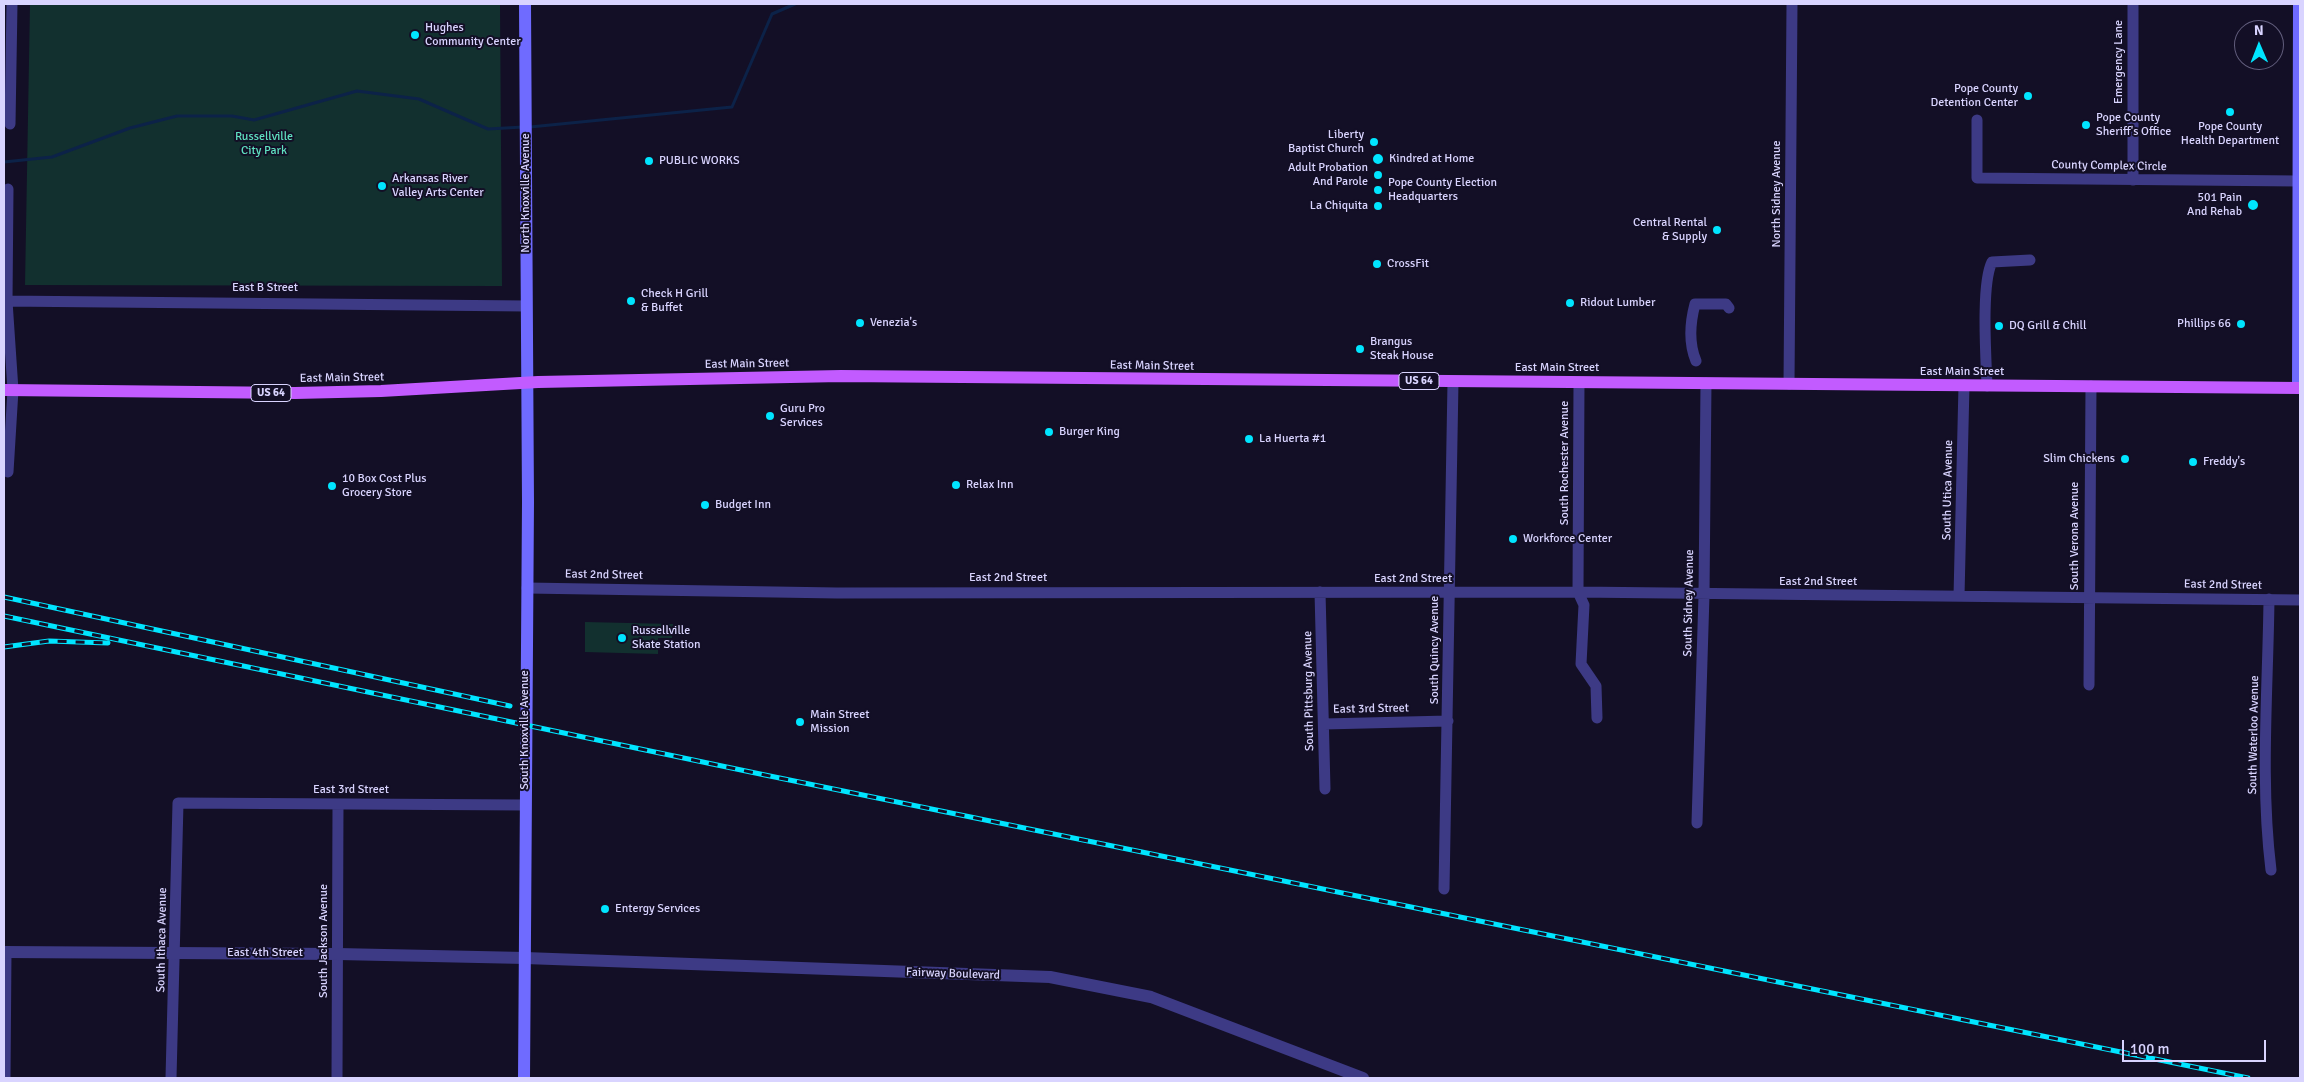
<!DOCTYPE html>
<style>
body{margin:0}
#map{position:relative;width:2304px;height:1082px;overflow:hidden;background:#130f26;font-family:Signika,sans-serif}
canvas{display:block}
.frame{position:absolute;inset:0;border:5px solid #d9d4ff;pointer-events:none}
.north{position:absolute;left:2234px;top:20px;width:50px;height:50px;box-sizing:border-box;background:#130f26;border:1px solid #625e7d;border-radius:50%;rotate:359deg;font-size:14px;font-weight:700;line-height:20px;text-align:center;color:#d9d4ff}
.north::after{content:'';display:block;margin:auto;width:18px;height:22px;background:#00e5ff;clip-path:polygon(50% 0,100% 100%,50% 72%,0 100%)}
.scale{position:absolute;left:2122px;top:1040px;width:144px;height:22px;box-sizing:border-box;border:2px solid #d9d4ff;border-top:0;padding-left:6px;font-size:15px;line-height:18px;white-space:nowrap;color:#d9d4ff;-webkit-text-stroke:4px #130f26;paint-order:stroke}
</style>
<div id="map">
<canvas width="2304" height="1082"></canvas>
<div class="frame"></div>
<div class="north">N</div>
<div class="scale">100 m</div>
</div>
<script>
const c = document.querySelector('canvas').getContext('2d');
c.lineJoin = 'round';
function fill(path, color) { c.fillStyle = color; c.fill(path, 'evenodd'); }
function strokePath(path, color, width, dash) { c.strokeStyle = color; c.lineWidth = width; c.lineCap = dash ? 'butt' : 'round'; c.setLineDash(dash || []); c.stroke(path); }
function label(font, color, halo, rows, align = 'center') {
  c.font = font + ' Signika,sans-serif'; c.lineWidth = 4; c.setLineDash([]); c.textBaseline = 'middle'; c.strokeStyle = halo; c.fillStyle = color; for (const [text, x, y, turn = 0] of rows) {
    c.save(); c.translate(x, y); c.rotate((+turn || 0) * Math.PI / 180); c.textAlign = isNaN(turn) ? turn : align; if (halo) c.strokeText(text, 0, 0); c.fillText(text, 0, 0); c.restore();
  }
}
const green = new Path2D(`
 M 30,4 L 500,4 L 502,286 L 25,285 Z
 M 585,622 L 673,624 L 672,638 L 658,638 L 658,654 L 585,652 Z`);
const stream = new Path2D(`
 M 530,127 L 732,107 L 772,14 L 795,4
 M 4,162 L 52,157 L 130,128 L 177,116 L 232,116 L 254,120 L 357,91 L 419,99 L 488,129 L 523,127`);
const minor = new Path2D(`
 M 2133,4 L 2133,180
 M 1977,120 L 1977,178 L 2298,181
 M 10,124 L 12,4
 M 8,189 L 7,301 L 13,390 L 8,472
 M 4,301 L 526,306
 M 1696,361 C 1688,342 1690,323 1695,304 L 1726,304 L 1729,308
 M 1579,382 L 1578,592 L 1584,605 L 1581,664 L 1596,686 L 1597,718
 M 1789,384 L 1792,4
 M 1987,386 C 1986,357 1981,284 1992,262 L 2030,260
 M 527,588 L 837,593 L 1578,592 L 2300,600
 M 1320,592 L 1325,789
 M 1959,596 L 1964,385
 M 2269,599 C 2268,689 2260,781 2271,870
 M 2089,685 L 2091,386
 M 1324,724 L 1448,721
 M 1697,823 L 1704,595 L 1706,383
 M 1444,889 L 1453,382
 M 5,1078 L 6,952
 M 171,1078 L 178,803 L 525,805
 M 337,1078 L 338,804`);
const tertiary = new Path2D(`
 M 4,952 L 338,954 L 525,958 L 1050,977 L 1151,997 L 1363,1078`);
const secondary = new Path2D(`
 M 2298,388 L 2299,4
 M 524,1078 L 528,502 L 525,4`);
const primary = new Path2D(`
 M 4,390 L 295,393 L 381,391 L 538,382 L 841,376 L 2300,388`);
const rail = new Path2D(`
 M 4,597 L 510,706
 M 4,616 L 765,775 L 2248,1078
 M 4,647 L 49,641 L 108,643`);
const markers = [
 [415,35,5,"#00e5ff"],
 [2028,96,5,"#00e5ff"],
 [2230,112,5,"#00e5ff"],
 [2086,125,5,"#00e5ff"],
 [1374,142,5,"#00e5ff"],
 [1378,159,6,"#00e5ff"],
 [649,161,5,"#00e5ff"],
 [1378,175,5,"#00e5ff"],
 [382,186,5,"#00e5ff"],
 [1378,190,5,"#00e5ff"],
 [2253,205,6,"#00e5ff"],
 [1378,206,5,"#00e5ff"],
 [1717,230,5,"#00e5ff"],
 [1377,264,5,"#00e5ff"],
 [631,301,5,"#00e5ff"],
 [1570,303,5,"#00e5ff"],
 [860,323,5,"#00e5ff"],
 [2241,324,5,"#00e5ff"],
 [1999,326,5,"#00e5ff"],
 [1360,349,5,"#00e5ff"],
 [770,416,5,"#00e5ff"],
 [1049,432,5,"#00e5ff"],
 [1249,439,5,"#00e5ff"],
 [2125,459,5,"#00e5ff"],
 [2193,462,5,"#00e5ff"],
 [956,485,5,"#00e5ff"],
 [332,486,5,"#00e5ff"],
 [705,505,5,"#00e5ff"],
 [1513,539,5,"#00e5ff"],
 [622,638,5,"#00e5ff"],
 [800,722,5,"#00e5ff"],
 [605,909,5,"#00e5ff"]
];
const shields = [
 [1419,381,40],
 [271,393,40]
];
const shieldNames = [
 ["US 64",1419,381],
 ["US 64",271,393]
];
const poiNames = [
 ["Hughes",425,28],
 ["Community Center",425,42],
 ["Pope County",2018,89,"right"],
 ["Detention Center",2018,103,"right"],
 ["Pope County",2096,118],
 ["Sheriff's Office",2096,132],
 ["Pope County",2230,127,"center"],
 ["Health Department",2230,141,"center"],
 ["Liberty",1364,135,"right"],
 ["Baptist Church",1364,149,"right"],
 ["Kindred at Home",1389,159],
 ["PUBLIC WORKS",659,161],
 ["Adult Probation",1368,168,"right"],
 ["And Parole",1368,182,"right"],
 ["Arkansas River",392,179],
 ["Valley Arts Center",392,193],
 ["Pope County Election",1388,183],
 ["Headquarters",1388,197],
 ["501 Pain",2242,198,"right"],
 ["And Rehab",2242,212,"right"],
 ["La Chiquita",1368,206,"right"],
 ["Central Rental",1707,223,"right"],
 ["& Supply",1707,237,"right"],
 ["CrossFit",1387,264],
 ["Check H Grill",641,294],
 ["& Buffet",641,308],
 ["Ridout Lumber",1580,303],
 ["Venezia's",870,323],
 ["Phillips 66",2231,324,"right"],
 ["DQ Grill & Chill",2009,326],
 ["Brangus",1370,342],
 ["Steak House",1370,356],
 ["Guru Pro",780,409],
 ["Services",780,423],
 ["Burger King",1059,432],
 ["La Huerta #1",1259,439],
 ["Slim Chickens",2115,459,"right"],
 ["Freddy's",2203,462],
 ["10 Box Cost Plus",342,479],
 ["Grocery Store",342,493],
 ["Relax Inn",966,485],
 ["Budget Inn",715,505],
 ["Workforce Center",1523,539],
 ["Russellville",632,631],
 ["Skate Station",632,645],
 ["Main Street",810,715],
 ["Mission",810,729],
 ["Entergy Services",615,909]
];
const streetNames = [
 ["Emergency Lane",2119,62,-90],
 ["County Complex Circle",2109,166,1],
 ["North Knoxville Avenue",526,193,-90],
 ["North Sidney Avenue",1777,194,-90],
 ["East B Street",265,288],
 ["East Main Street",747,364,-1],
 ["East Main Street",1152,366,1],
 ["East Main Street",1557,368],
 ["East Main Street",1962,372],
 ["East Main Street",342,378,-1],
 ["South Rochester Avenue",1565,463,-90],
 ["South Utica Avenue",1948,490,-89],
 ["South Verona Avenue",2075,536,-90],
 ["East 2nd Street",604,575,1],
 ["East 2nd Street",1008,578],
 ["East 2nd Street",1413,579],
 ["East 2nd Street",1818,582],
 ["East 2nd Street",2223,585,1],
 ["South Sidney Avenue",1689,603,-89],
 ["South Quincy Avenue",1435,650,-90],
 ["South Pittsburg Avenue",1309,691,-91],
 ["East 3rd Street",1371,709,-1],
 ["South Knoxville Avenue",525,730,-90],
 ["South Waterloo Avenue",2254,735,-89],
 ["East 3rd Street",351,790],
 ["South Ithaca Avenue",162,940,-89],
 ["South Jackson Avenue",324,941,-90],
 ["East 4th Street",265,953],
 ["Fairway Boulevard",953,974,2]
];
const parkNames = [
 ["Russellville",264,137],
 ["City Park",264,151]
];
fill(green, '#12302f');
strokePath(stream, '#0c2248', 3);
strokePath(minor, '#3d3a85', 11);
strokePath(tertiary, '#3d3a85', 12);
strokePath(secondary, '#6f6bff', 12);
strokePath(primary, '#c25bff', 12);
strokePath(rail, '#00e5ff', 5);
strokePath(rail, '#130f26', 3, [9]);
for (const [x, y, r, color] of markers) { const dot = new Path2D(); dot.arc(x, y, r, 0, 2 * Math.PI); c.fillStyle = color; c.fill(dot); strokePath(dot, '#130f26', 2); }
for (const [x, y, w] of shields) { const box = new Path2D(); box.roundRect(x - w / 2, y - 8.5, w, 17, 4); c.fillStyle = '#130f26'; c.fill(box); strokePath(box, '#d9d4ff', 1); }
label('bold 11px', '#d9d4ff', null, shieldNames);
label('12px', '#d9d4ff', '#130f26', poiNames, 'left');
label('12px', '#d9d4ff', '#130f26', streetNames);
label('12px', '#5fe0c0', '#130f26', parkNames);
</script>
